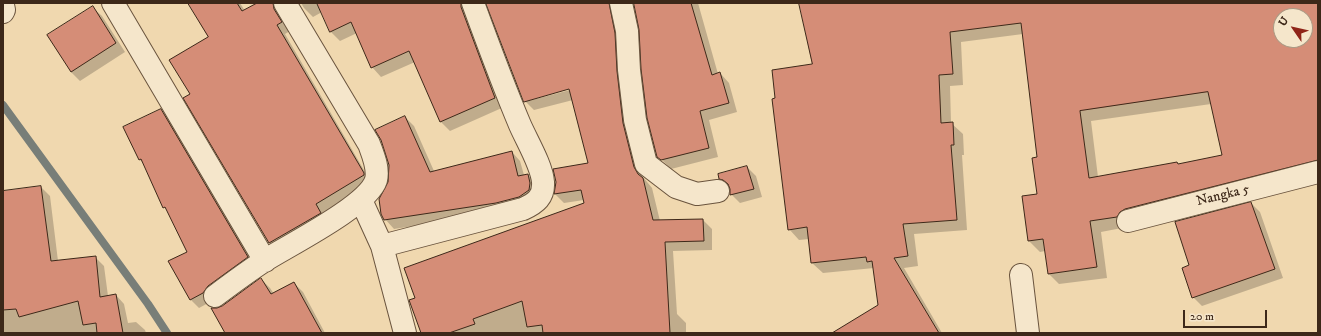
<!DOCTYPE html>
<style>
body{margin:0}
#map{position:relative;width:1321px;height:336px;overflow:hidden;background:#f0d8af;font-family:"IM FELL DW Pica",serif}
canvas{display:block}
.frame{position:absolute;inset:0;border:4px solid #3d2819;pointer-events:none}
.north{position:absolute;left:1273px;top:8px;width:40px;height:40px;box-sizing:border-box;background:#f5e6cb;border:1px solid #ab9a84;border-radius:50%;rotate:304deg;font-size:11px;font-weight:700;line-height:16px;text-align:center;color:#3d2819}
.north::after{content:'';display:block;margin:auto;width:14px;height:18px;background:#8f2418;clip-path:polygon(50% 0,100% 100%,50% 72%,0 100%)}
.scale{position:absolute;left:1183px;top:310px;width:84px;height:18px;box-sizing:border-box;border:2px solid #3d2819;border-top:0;padding-left:5px;font-size:12px;line-height:14px;white-space:nowrap;color:#3d2819;-webkit-text-stroke:3px #f5e6cb;paint-order:stroke}
</style>
<div id="map">
<canvas width="1321" height="336"></canvas>
<div class="frame"></div>
<div class="north">U</div>
<div class="scale">20 m</div>
</div>
<script>
const c = document.querySelector('canvas').getContext('2d');
c.lineJoin = 'round';
function fill(path, color) { c.fillStyle = color; c.fill(path, 'evenodd'); }
function strokePath(path, color, width, dash) { c.strokeStyle = color; c.lineWidth = width; c.lineCap = dash ? 'butt' : 'round'; c.setLineDash(dash || []); c.stroke(path); }
function label(font, color, halo, rows, align = 'center') {
  c.font = font + ' "IM FELL DW Pica",serif'; c.lineWidth = 3.5; c.setLineDash([]); c.textBaseline = 'middle'; c.strokeStyle = halo; c.fillStyle = color; for (const [text, x, y, turn = 0] of rows) {
    c.save(); c.translate(x, y); c.rotate((+turn || 0) * Math.PI / 180); c.textAlign = isNaN(turn) ? turn : align; if (halo) c.strokeText(text, 0, 0); c.fillText(text, 0, 0); c.restore();
  }
}
const shadow = new Path2D(`
 M 189,3 L 240,3 L 245,11 L 259,3 L 286,3 L 290,31 L 285,34 L 372,184 L 279,252 L 270,243 L 185,98 L 191,95 L 209,37 Z
 M 301,3 L 474,3 L 504,107 L 450,131 L 441,122 L 415,62 L 381,77 L 372,67 L 357,33 L 340,41 L 331,32 L 322,12 L 313,17 L 304,8 Z
 M 487,3 L 622,3 L 632,133 L 643,177 L 652,188 L 660,221 L 703,220 L 712,229 L 712,250 L 673,251 L 677,314 L 686,323 L 686,333 L 422,333 L 417,298 L 585,203 L 584,200 L 564,203 L 555,194 L 557,182 L 590,164 L 573,100 L 534,110 L 525,101 ZM 574,87 L 574,89 L 528,101 L 528,99 Z
 M 635,3 L 698,3 L 718,74 L 720,73 L 729,83 L 737,112 L 709,120 L 718,157 L 671,169 L 658,156 L 640,30 Z
 M 800,3 L 1318,3 L 1318,172 L 1127,227 L 1101,232 L 1107,278 L 1059,284 L 1049,274 L 1045,251 L 1040,252 L 1029,241 L 1038,195 L 1038,158 L 1023,34 L 961,42 L 963,85 L 950,86 L 951,123 L 963,134 L 964,155 L 962,155 L 967,230 L 914,234 L 918,266 L 904,268 L 942,333 L 834,333 L 879,305 L 874,268 L 823,273 L 812,263 L 809,239 L 799,240 L 789,229 L 776,99 L 814,65 ZM 1281,16 L 1305,16 L 1305,40 L 1281,40 ZM 1211,104 L 1223,156 L 1179,165 L 1098,177 L 1091,121 Z
 M 93,8 L 102,16 L 125,52 L 80,81 L 71,72 Z
 M 160,110 L 169,118 L 256,266 L 212,301 L 199,308 L 191,300 L 170,261 L 188,252 L 168,211 L 164,207 L 144,164 L 140,160 L 124,128 Z
 M 405,117 L 414,126 L 434,171 L 512,152 L 520,161 L 524,175 L 528,175 L 537,184 L 539,192 L 505,212 L 394,229 L 385,219 L 389,183 Z
 M 747,167 L 756,176 L 762,197 L 740,203 L 731,194 L 731,188 L 720,178 Z
 M 41,187 L 50,196 L 58,261 L 95,257 L 104,266 L 108,296 L 116,295 L 124,304 L 128,323 L 136,322 L 145,330 L 146,333 L 3,333 L 3,192 Z
 M 1251,203 L 1260,212 L 1283,278 L 1202,306 L 1193,297 Z
 M 261,279 L 270,288 L 274,294 L 294,283 L 303,292 L 325,333 L 226,333 L 223,307 Z`);
const stream = new Path2D(`
 M 3,105 L 148,304 L 167,333`);
const building = new Path2D(`
 M 188,3 L 237,3 L 242,11 L 257,3 L 273,3 L 274,9 L 282,22 L 277,25 L 364,173 L 364,175 L 316,204 L 321,213 L 269,243 L 183,98 L 190,94 L 169,60 L 208,37 Z
 M 317,3 L 461,3 L 461,7 L 495,98 L 440,122 L 409,51 L 371,68 L 351,22 L 330,32 Z
 M 486,3 L 609,3 L 615,33 L 617,71 L 623,123 L 634,167 L 638,174 L 643,178 L 653,220 L 703,219 L 704,241 L 665,242 L 670,333 L 543,333 L 542,325 L 527,327 L 522,301 L 473,319 L 475,324 L 449,333 L 421,333 L 409,300 L 415,298 L 404,268 L 584,203 L 581,190 L 554,194 L 556,182 L 553,169 L 588,163 L 569,89 L 524,102 Z
 M 634,3 L 691,3 L 712,75 L 720,72 L 729,103 L 700,111 L 709,148 L 661,160 L 657,157 L 647,118 L 641,69 L 639,30 Z
 M 799,3 L 1318,3 L 1318,160 L 1125,209 L 1120,212 L 1117,217 L 1090,221 L 1097,267 L 1048,274 L 1043,239 L 1028,241 L 1022,196 L 1037,194 L 1032,158 L 1037,157 L 1021,23 L 950,32 L 953,74 L 939,75 L 941,123 L 953,122 L 954,145 L 951,145 L 957,220 L 903,224 L 908,256 L 894,258 L 939,333 L 832,333 L 878,305 L 872,261 L 867,262 L 866,257 L 811,263 L 807,227 L 788,230 L 772,99 L 775,98 L 772,70 L 812,64 ZM 1281,16 L 1305,16 L 1305,40 L 1281,40 ZM 1208,92 L 1222,155 L 1178,164 L 1177,162 L 1089,178 L 1080,111 Z
 M 93,6 L 116,43 L 71,72 L 47,35 Z
 M 161,109 L 248,257 L 208,286 L 203,293 L 190,300 L 168,261 L 187,252 L 165,207 L 163,208 L 141,159 L 139,160 L 123,127 Z
 M 405,116 L 430,172 L 512,151 L 518,176 L 528,174 L 530,183 L 529,190 L 519,197 L 496,203 L 384,220 L 381,214 L 379,199 L 388,182 L 389,165 L 381,140 L 375,130 Z
 M 747,166 L 754,189 L 730,195 L 730,189 L 728,184 L 723,180 L 719,179 L 718,174 Z
 M 41,186 L 51,261 L 96,256 L 100,297 L 116,294 L 123,333 L 97,333 L 96,323 L 83,325 L 78,301 L 19,317 L 16,309 L 3,310 L 3,191 Z
 M 1251,202 L 1275,269 L 1192,298 L 1182,268 L 1189,265 L 1175,222 Z
 M 261,278 L 271,294 L 294,282 L 322,333 L 225,333 L 211,308 L 217,308 L 222,306 Z`);
const street = new Path2D(`
 M 113,3 L 265,261
 M 621,3 L 627,31 L 629,70 L 635,120 L 646,164 L 676,187 L 697,194 L 718,191
 M 3,5 L 4,10 L 3,12
 M 361,200 L 382,246 L 405,333
 M 1128,221 L 1318,172
 M 382,246 L 523,209 C 536,203 544,197 543,182 C 542,166 527,141 520,125 C 503,85 488,44 473,3
 M 1021,275 L 1028,333
 M 215,296 C 231,284 247,272 264,261 C 289,245 368,206 376,180 C 379,168 373,155 369,144 L 285,3`);
const streetNames = [
 ["Nangka 5",1223,196,-14]
];
fill(shadow, '#0003');
strokePath(stream, '#787e78', 8);
fill(building, '#d58d77');
strokePath(building, '#3d2819', 1);
strokePath(street, '#6a543e', 24);
strokePath(street, '#f5e6cb', 22);
label('14px', '#3d2819', '#f5e6cb', streetNames);
</script>
